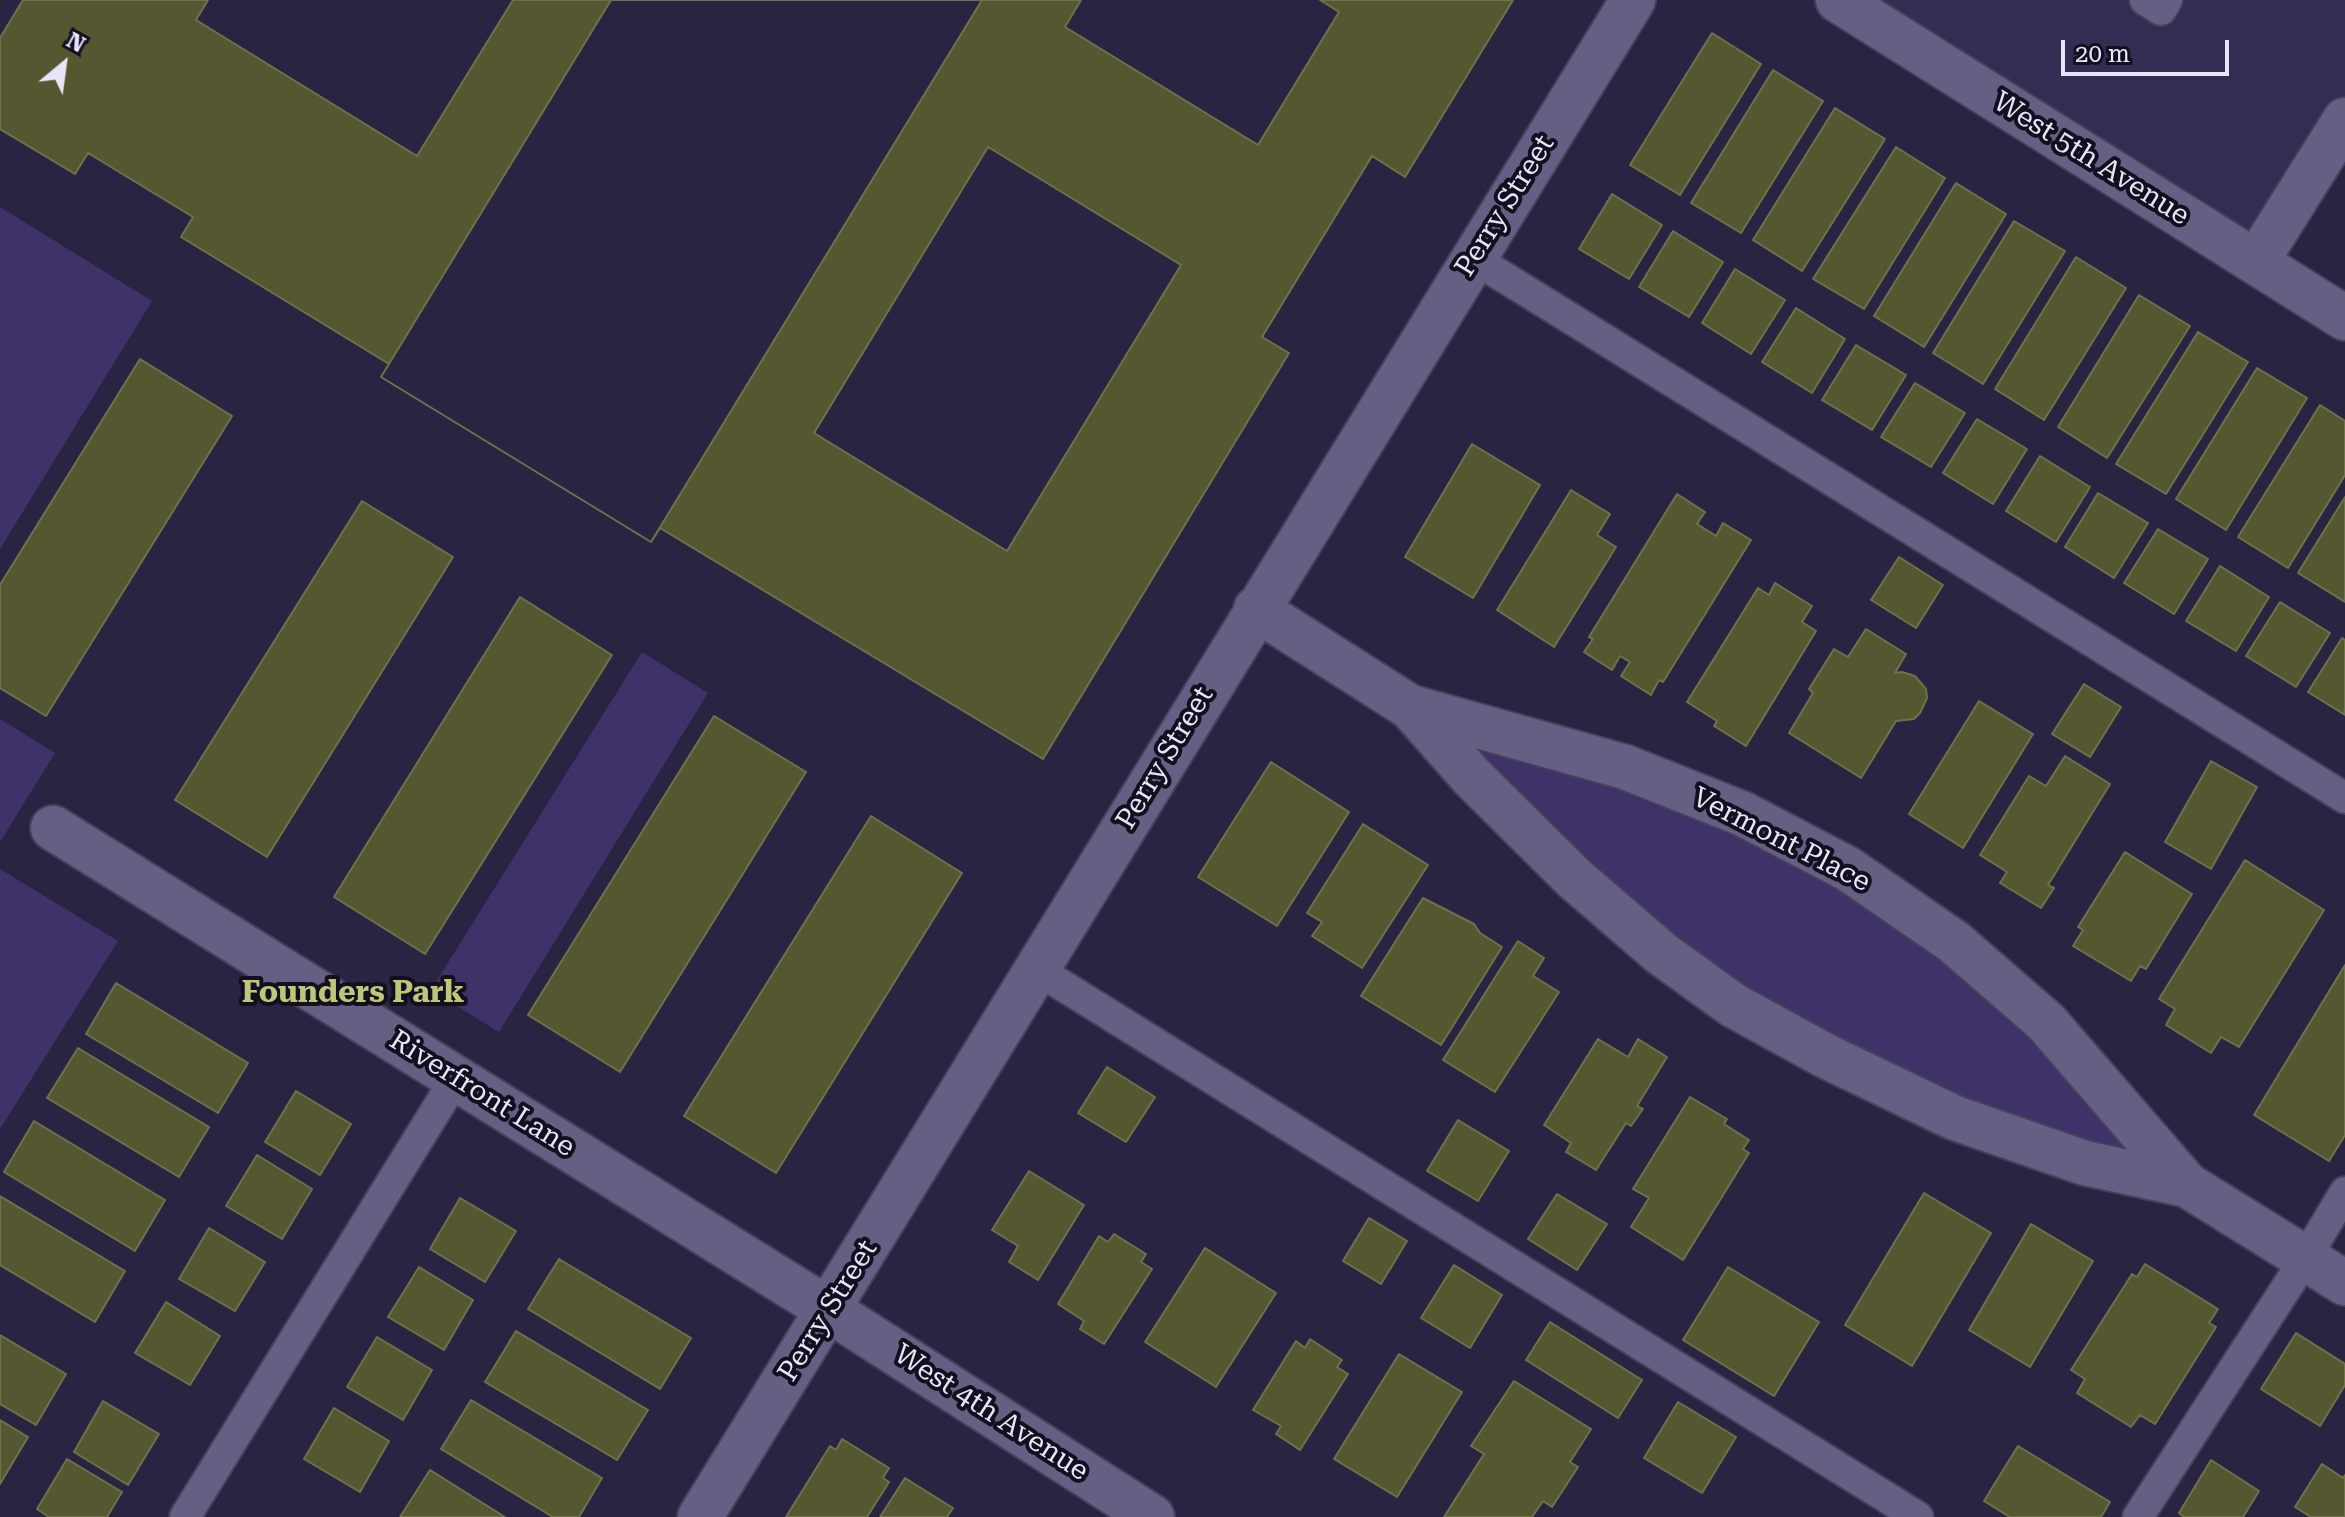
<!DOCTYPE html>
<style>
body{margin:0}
#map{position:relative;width:2345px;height:1517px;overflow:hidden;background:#2a2443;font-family:"Roboto Serif",serif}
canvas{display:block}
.north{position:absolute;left:24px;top:24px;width:80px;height:80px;-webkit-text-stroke:6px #12101e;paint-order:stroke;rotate:29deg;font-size:22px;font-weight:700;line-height:32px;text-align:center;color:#e8e5fa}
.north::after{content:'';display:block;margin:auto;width:28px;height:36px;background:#e8e5fa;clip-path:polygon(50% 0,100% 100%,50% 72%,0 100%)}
.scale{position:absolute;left:2061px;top:40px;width:168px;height:36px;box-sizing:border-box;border:4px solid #e8e5fa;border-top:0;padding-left:10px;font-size:24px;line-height:28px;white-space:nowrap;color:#e8e5fa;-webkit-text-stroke:6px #12101e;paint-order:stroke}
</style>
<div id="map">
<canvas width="2345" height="1517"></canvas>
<div class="north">N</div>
<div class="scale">20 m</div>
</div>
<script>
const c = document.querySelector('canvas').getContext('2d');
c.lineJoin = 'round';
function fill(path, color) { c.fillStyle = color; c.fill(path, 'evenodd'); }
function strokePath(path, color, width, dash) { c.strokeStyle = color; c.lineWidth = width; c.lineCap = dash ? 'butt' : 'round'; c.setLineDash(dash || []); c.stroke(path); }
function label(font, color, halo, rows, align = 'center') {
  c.font = font + ' "Roboto Serif",serif'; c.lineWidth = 8; c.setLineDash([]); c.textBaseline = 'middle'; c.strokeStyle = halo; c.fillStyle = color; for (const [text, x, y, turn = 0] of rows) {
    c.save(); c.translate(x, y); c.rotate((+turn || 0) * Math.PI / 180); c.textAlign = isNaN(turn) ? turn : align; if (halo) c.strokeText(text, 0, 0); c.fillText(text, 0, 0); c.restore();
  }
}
const built = new Path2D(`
 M 1838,0 L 2345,0 L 2345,120 L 2256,262 Z`);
const green = new Path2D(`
 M 0,207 L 152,301 L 0,549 Z
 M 642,652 L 708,693 L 499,1032 L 431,990 Z
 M 1410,707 L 1625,767 L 1954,942 L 2187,1185 L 2085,1163 L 1733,1005 Z
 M 0,719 L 55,753 L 0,842 Z
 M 0,869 L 118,941 L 0,1129 Z`);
const building = new Path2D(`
 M 23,0 L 208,0 L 196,20 L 417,156 L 513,0 L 1081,0 L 1065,27 L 1258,145 L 1339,12 L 1320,0 L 1513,0 L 1405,177 L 1372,156 L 1262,337 L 1289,353 L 1043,759 L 660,528 L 651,542 L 381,377 L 389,364 L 181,237 L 193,217 L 88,153 L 75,174 L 0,129 L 0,38 ZM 988,147 L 1181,265 L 1007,551 L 814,433 Z
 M 611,0 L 982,0 L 651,542 L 381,377 Z
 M 1712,33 L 1761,64 L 1680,195 L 1630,165 Z
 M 1773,70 L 1823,101 L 1741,233 L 1691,203 Z
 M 1835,108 L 1885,139 L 1802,271 L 1753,240 Z
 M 1896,147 L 1945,178 L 1864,309 L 1813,279 Z
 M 1956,183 L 2006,214 L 1924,347 L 1874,316 Z
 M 1612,194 L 1662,225 L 1629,279 L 1579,249 Z
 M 2014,221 L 2065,251 L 1983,384 L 1933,353 Z
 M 1673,231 L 1723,262 L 1689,317 L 1639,287 Z
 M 2076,257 L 2126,288 L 2044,420 L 1995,389 Z
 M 1735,269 L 1785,300 L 1751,354 L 1702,323 Z
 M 2139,295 L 2190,326 L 2107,458 L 2058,427 Z
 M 1796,308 L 1845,339 L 1812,393 L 1762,362 Z
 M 2198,332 L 2248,362 L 2166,494 L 2116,464 Z
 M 1856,345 L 1906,375 L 1872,430 L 1822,400 Z
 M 140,359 L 232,416 L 46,716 L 0,688 L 0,585 Z
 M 2257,368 L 2307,398 L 2226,530 L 2176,499 Z
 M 1915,383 L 1965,413 L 1931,467 L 1881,437 Z
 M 2320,405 L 2345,421 L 2345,475 L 2288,568 L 2238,537 Z
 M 1977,419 L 2027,449 L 1993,504 L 1943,473 Z
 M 1472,444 L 1540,485 L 1473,598 L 1405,557 Z
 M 2040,456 L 2090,487 L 2056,542 L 2006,511 Z
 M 1571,490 L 1610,514 L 1597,535 L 1616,547 L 1554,647 L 1497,610 Z
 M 2098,493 L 2148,523 L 2114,578 L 2065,547 Z
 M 1677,494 L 1705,512 L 1697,524 L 1716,536 L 1723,523 L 1751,540 L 1663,682 L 1659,680 L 1651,695 L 1621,676 L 1630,662 L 1620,656 L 1612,670 L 1584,652 L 1593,639 L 1589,637 Z
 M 2345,497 L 2345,602 L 2298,573 Z
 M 362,501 L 453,557 L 267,857 L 175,800 Z
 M 2158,529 L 2208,559 L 2174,614 L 2124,583 Z
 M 1899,557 L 1943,585 L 1916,628 L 1871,600 Z
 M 2220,566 L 2269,597 L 2236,651 L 2186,621 Z
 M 1775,583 L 1812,606 L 1802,622 L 1816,631 L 1746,746 L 1714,726 L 1717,721 L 1687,702 L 1758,588 L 1769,595 Z
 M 520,597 L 612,655 L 425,954 L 334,897 Z
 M 2280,602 L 2330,633 L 2296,687 L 2246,656 Z
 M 1866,629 L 1906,654 L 1895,673 L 1902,672 L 1915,676 L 1926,689 L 1927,698 L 1920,713 L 1914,719 L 1896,721 L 1861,778 L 1789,733 L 1813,693 L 1809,689 L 1834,649 L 1848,657 Z
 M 2342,638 L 2345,640 L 2345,715 L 2308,692 Z
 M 2084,684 L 2121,707 L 2090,757 L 2052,734 Z
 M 1979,701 L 2033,734 L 1963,848 L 1909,814 Z
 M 714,716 L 806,772 L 620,1072 L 528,1015 Z
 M 2065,756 L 2110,784 L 2048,885 L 2054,888 L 2041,908 L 2000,883 L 2007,872 L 1980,855 L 2029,776 L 2046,786 Z
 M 2211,761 L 2257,787 L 2211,869 L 2165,842 Z
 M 1271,762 L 1349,812 L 1277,926 L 1198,877 Z
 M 871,816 L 962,873 L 776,1173 L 684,1116 Z
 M 1363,824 L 1428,865 L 1362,968 L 1312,936 L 1322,922 L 1307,913 Z
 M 2125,852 L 2192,894 L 2146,969 L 2140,966 L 2131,981 L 2073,946 L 2083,930 L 2078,927 Z
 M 2245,860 L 2324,910 L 2239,1047 L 2221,1037 L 2211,1053 L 2166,1025 L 2175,1009 L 2159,999 Z
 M 1423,898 L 1474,924 L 1480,933 L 1502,947 L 1441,1045 L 1361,996 Z
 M 1518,941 L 1544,958 L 1533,976 L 1559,992 L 1495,1092 L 1443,1060 Z
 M 2345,965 L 2345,1135 L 2329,1161 L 2254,1115 Z
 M 116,983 L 248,1063 L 218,1113 L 86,1034 Z
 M 1598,1039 L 1628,1057 L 1638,1039 L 1667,1057 L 1637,1106 L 1643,1109 L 1631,1126 L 1626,1123 L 1596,1170 L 1566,1152 L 1571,1143 L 1544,1125 Z
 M 78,1048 L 209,1127 L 179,1177 L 47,1098 Z
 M 1107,1067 L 1155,1097 L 1126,1142 L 1078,1113 Z
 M 296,1091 L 351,1124 L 320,1175 L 265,1142 Z
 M 1690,1097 L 1727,1119 L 1724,1124 L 1749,1140 L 1743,1149 L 1749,1153 L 1683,1260 L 1631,1227 L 1649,1198 L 1633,1189 Z
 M 1458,1120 L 1509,1151 L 1478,1201 L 1427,1171 Z
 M 34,1121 L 165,1200 L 135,1251 L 4,1172 Z
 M 257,1155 L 312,1189 L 282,1239 L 226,1206 Z
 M 1029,1171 L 1084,1205 L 1038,1280 L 1009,1262 L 1018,1246 L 992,1230 Z
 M 1924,1193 L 1991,1233 L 1912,1366 L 1845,1325 Z
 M 1557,1194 L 1607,1224 L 1577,1270 L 1528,1239 Z
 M 0,1196 L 125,1271 L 95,1322 L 0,1265 Z
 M 460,1198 L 516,1231 L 485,1282 L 430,1249 Z
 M 1369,1218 L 1407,1241 L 1381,1284 L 1343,1261 Z
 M 2031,1224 L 2093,1261 L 2030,1367 L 1969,1330 Z
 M 209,1228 L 265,1262 L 235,1311 L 179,1279 Z
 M 1114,1234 L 1146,1254 L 1141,1262 L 1152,1269 L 1104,1344 L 1080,1329 L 1084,1321 L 1058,1304 L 1099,1236 L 1108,1242 Z
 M 1205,1248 L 1276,1293 L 1216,1387 L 1145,1342 Z
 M 559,1259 L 691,1338 L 660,1389 L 528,1309 Z
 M 2145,1264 L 2218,1309 L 2209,1323 L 2216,1327 L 2155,1424 L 2140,1415 L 2131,1427 L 2077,1393 L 2085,1379 L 2071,1370 L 2132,1274 L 2137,1277 Z
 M 1454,1265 L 1502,1295 L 1470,1348 L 1421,1318 Z
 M 419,1267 L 473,1300 L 444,1350 L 388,1317 Z
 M 1728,1267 L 1819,1322 L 1774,1396 L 1683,1340 Z
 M 166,1302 L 220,1336 L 190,1385 L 135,1353 Z
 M 1550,1322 L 1642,1380 L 1618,1418 L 1526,1360 Z
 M 516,1331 L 648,1410 L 617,1460 L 485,1382 Z
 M 2296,1333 L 2345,1364 L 2345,1385 L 2320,1426 L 2261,1389 Z
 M 0,1335 L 66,1374 L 36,1425 L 0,1404 Z
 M 377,1337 L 432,1370 L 403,1420 L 347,1387 Z
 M 1310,1339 L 1342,1360 L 1337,1367 L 1348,1374 L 1300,1450 L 1276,1434 L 1281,1426 L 1253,1410 L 1296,1341 L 1305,1348 Z
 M 1399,1354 L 1462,1392 L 1397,1497 L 1334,1459 Z
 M 1514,1381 L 1591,1429 L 1570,1462 L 1578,1467 L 1552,1507 L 1543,1501 L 1532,1517 L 1444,1517 L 1484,1454 L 1471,1446 Z
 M 471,1400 L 602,1478 L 579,1517 L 553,1517 L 441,1449 Z
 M 103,1401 L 159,1434 L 128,1485 L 74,1452 Z
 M 1678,1402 L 1736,1437 L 1702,1493 L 1644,1458 Z
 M 334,1408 L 389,1441 L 360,1492 L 304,1459 Z
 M 0,1420 L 28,1437 L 0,1484 Z
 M 842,1439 L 889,1468 L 883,1478 L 889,1482 L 867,1517 L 786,1517 L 830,1446 L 836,1450 Z
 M 2018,1446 L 2110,1502 L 2101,1517 L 2010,1517 L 1984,1501 Z
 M 67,1459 L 122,1492 L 107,1517 L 49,1517 L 37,1509 Z
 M 2211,1460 L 2259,1491 L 2243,1517 L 2184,1517 L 2179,1513 Z
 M 2322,1464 L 2343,1478 L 2345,1475 L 2345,1517 L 2311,1517 L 2295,1507 Z
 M 430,1470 L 505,1517 L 400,1517 Z
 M 905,1478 L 953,1508 L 947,1517 L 880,1517 Z`);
const lane = new Path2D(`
 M 2145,0 L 2161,10 L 2167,0
 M 1473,258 L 2345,798
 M 1036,969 L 1918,1517
 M 185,1517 L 456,1078
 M 2138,1517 L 2305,1259 L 2345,1192`);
const street = new Path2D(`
 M 2256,262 L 2345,120
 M 1256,609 L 1410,707 L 1472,777 L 1574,878 L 1661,953 L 1733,1005 L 1824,1055 L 1955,1118 L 2085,1163 L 2187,1185
 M 1410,707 L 1625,767 L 1743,814 L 1848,869 L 1954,942 L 2046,1022 L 2187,1185 L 2345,1283
 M 53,828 L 829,1310 L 1152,1517
 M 700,1517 L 1633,0`);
const secondary = new Path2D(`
 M 1838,0 L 2345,318`);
const streetNames = [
 ["West 5th Avenue",2091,159,32],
 ["Perry Street",1505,206,-58],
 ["Perry Street",1165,758,-59],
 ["Vermont Place",1781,840,27],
 ["Riverfront Lane",482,1094,32],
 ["Perry Street",828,1311,-58],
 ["West 4th Avenue",991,1413,33]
];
const neighbourhoodNames = [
 ["Founders Park",353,993]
];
fill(built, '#342c52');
fill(green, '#3f3268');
fill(building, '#545730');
strokePath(building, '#6e724a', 2);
strokePath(lane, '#46405b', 34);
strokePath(street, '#46405b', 48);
strokePath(secondary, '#46405b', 48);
strokePath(lane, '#655f83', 30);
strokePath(street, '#655f83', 44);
strokePath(secondary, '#655f83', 44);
label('28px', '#e8e5fa', '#12101e', streetNames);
label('bold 30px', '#c0c679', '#12101e', neighbourhoodNames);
</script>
